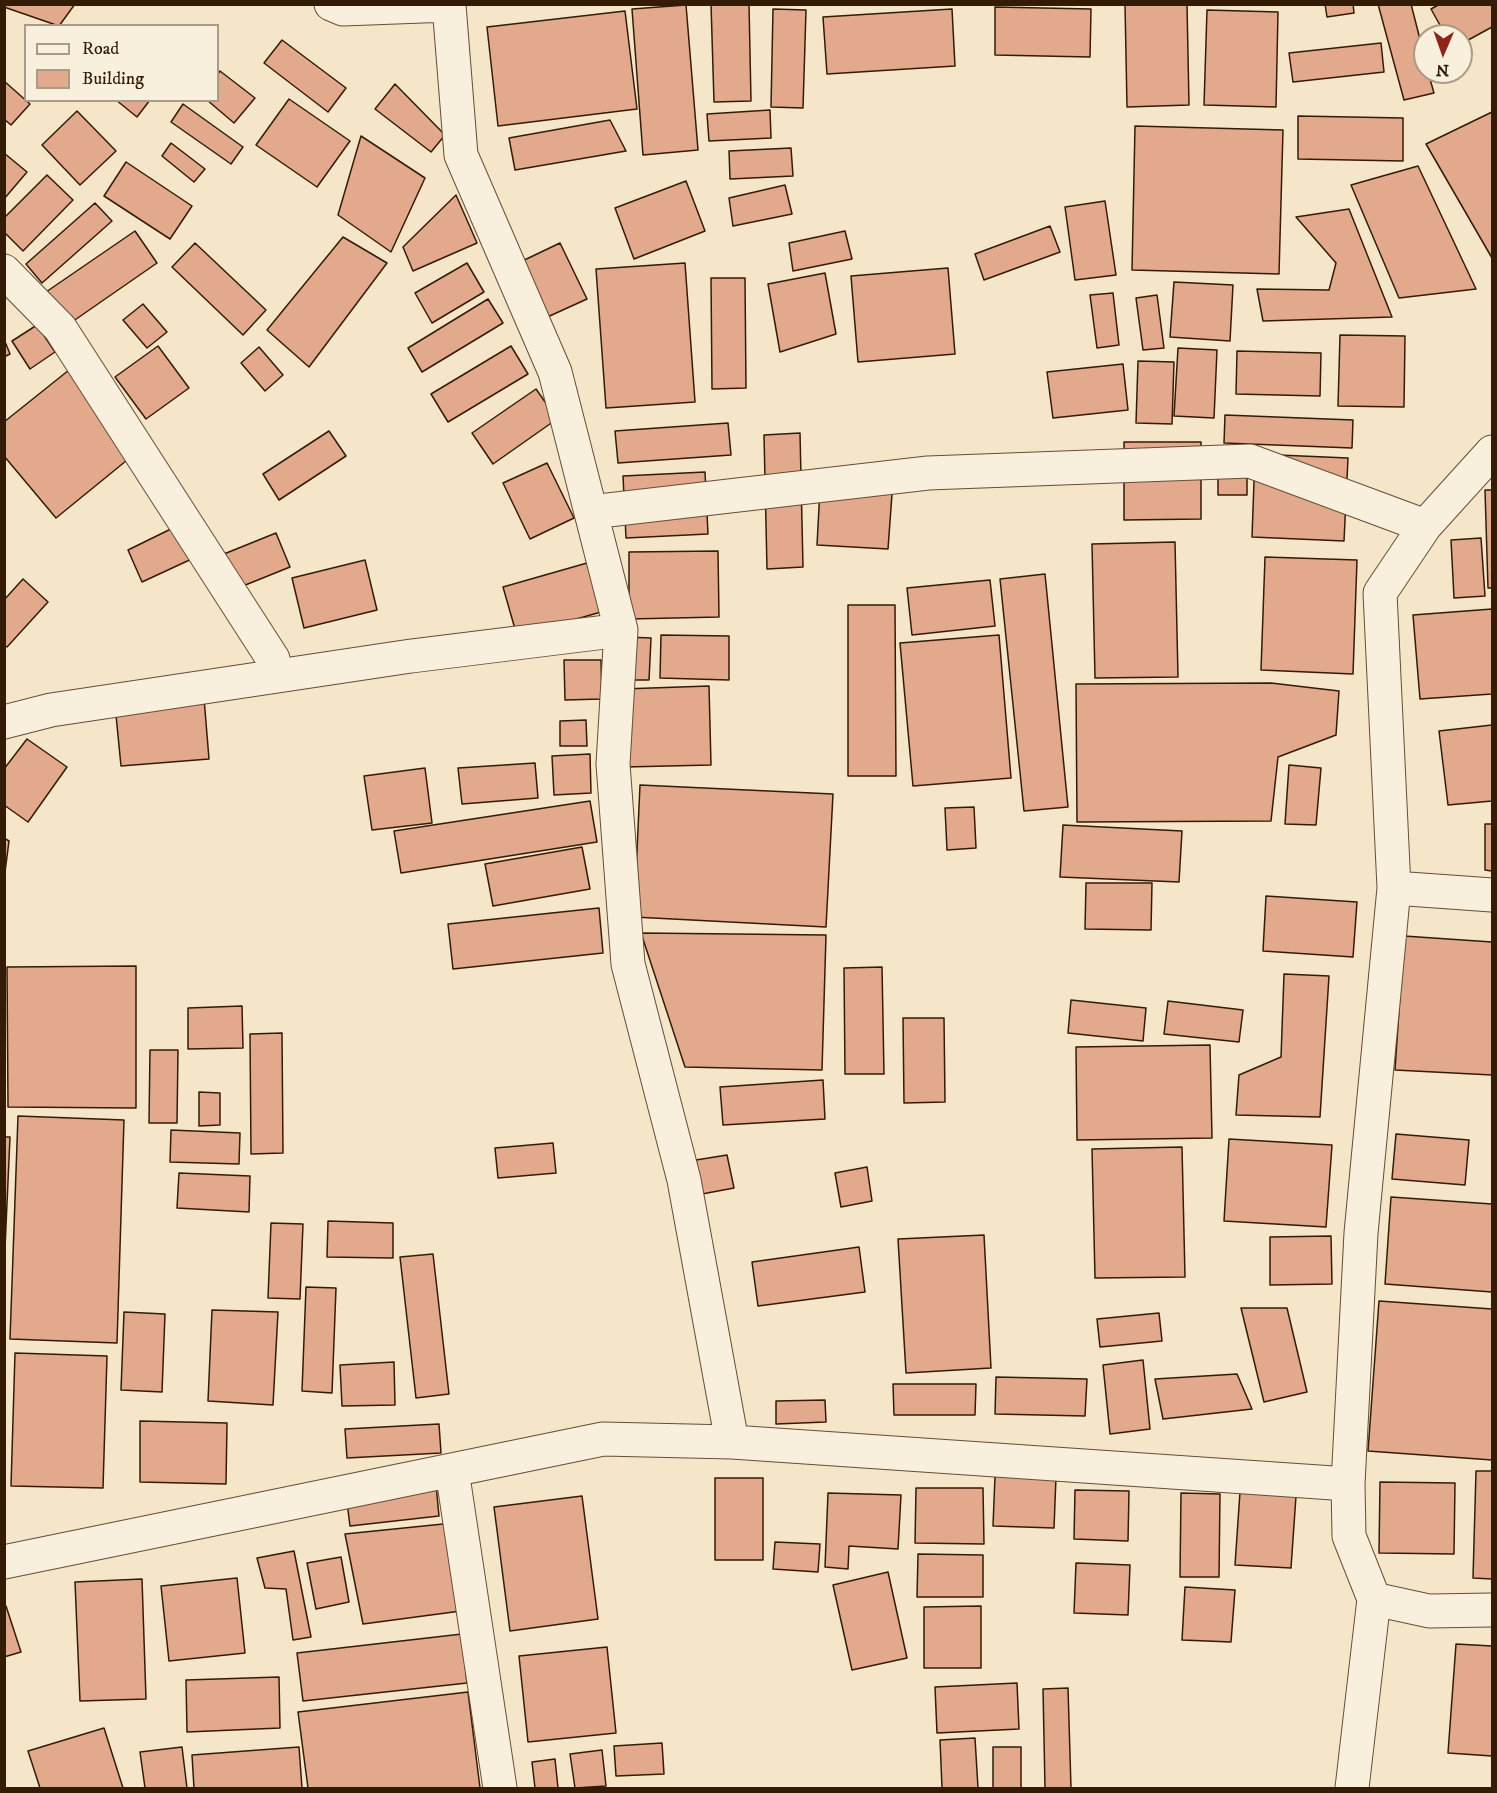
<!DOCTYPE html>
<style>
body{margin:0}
#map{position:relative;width:1497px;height:1793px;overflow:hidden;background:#f5e6c9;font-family:"IM FELL DW Pica",serif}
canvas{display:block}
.frame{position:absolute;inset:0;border:6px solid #341b05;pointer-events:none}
.legend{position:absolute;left:24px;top:24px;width:195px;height:78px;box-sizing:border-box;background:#f8efdc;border:2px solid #aa9a86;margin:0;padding:8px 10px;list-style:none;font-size:18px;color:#341b05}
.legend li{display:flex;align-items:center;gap:12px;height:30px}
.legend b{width:30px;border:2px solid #aa9a86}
.north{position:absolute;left:1413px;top:24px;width:60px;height:60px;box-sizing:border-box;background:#f8efdc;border:2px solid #aa9a86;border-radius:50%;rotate:182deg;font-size:16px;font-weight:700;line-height:24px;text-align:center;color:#341b05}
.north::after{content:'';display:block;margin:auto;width:21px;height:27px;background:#8f2418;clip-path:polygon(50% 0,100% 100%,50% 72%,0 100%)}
</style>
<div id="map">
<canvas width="1497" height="1793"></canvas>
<div class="frame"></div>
<ul class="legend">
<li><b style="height:8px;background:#f8efdc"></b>Road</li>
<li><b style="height:16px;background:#e3a98c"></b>Building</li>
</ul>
<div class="north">N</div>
</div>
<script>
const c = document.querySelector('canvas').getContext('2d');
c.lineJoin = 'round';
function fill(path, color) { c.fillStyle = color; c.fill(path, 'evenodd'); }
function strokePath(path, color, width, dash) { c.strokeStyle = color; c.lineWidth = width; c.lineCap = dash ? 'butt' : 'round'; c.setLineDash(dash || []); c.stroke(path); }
const building = new Path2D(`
 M 4,4 L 75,4 L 59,26 L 4,7 Z
 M 711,4 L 749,4 L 751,101 L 714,102 Z
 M 1125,4 L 1187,4 L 1189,105 L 1127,107 Z
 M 1325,4 L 1353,4 L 1354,13 L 1327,17 Z
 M 1378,4 L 1411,4 L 1425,59 L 1425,72 L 1428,72 L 1434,93 L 1404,100 Z
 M 1440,4 L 1492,4 L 1492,27 L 1461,44 L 1461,36 L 1446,36 L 1431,9 Z
 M 686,5 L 698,150 L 643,155 L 632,9 Z
 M 995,7 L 1091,9 L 1090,57 L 995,55 Z
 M 773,9 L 806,10 L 803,108 L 771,107 Z
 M 952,9 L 955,66 L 827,74 L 823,17 Z
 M 1207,10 L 1278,12 L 1276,107 L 1204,105 Z
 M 625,11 L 637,109 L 498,126 L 487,27 Z
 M 282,40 L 346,88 L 328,112 L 264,63 Z
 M 1381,43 L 1384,72 L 1293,82 L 1289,53 Z
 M 220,71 L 255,98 L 234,123 L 207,100 L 218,100 L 218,74 Z
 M 4,81 L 30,104 L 11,125 L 4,119 Z
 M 395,84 L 445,135 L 431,152 L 375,109 Z
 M 289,99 L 350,141 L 317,187 L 256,145 Z
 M 116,100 L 150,100 L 137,117 Z
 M 183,104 L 243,147 L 231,164 L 171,122 Z
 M 770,110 L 771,138 L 709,141 L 707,114 Z
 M 77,111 L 116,151 L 80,185 L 42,145 Z
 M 1492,112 L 1492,258 L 1426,144 Z
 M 1298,116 L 1403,118 L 1403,161 L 1298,159 Z
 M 610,120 L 626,151 L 515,170 L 509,138 Z
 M 1135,126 L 1283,130 L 1279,274 L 1132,270 Z
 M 361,136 L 425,178 L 391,252 L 338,215 Z
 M 171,143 L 205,169 L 194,182 L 162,156 Z
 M 791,148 L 793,176 L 730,179 L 729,151 Z
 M 4,153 L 27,172 L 4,199 Z
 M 126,162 L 192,206 L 170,239 L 104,196 Z
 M 1418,166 L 1476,289 L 1399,298 L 1351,185 Z
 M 47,175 L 73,200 L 23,251 L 4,232 L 4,218 Z
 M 686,181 L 705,231 L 634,259 L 615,208 Z
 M 785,185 L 792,214 L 733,226 L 729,198 Z
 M 456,195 L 477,243 L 413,271 L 403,247 Z
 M 1105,201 L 1116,275 L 1075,280 L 1065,207 Z
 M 95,203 L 112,221 L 42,283 L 26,264 Z
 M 1349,209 L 1392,317 L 1263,321 L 1257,289 L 1329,290 L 1336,263 L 1296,217 Z
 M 1050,226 L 1060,252 L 984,280 L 975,254 Z
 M 135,231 L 157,263 L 69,324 L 46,292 Z
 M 845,231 L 852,259 L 793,271 L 789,243 Z
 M 343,237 L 387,263 L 309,367 L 267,330 Z
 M 195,243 L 266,310 L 243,335 L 172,267 Z
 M 560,243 L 587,299 L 543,319 L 516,264 Z
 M 467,263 L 484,292 L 432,323 L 415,293 Z
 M 685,263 L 695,402 L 606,408 L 596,269 Z
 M 948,268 L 955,354 L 858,362 L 851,276 Z
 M 825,273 L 836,334 L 780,352 L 768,284 Z
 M 711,278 L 745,278 L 746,388 L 712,389 Z
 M 1174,282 L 1233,285 L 1230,341 L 1170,337 Z
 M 1113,293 L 1119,345 L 1097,348 L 1090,295 Z
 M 1157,295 L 1164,348 L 1143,350 L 1136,298 Z
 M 488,299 L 503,323 L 422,372 L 408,348 Z
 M 143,304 L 167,332 L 147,348 L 123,320 Z
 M 37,325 L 55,352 L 30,369 L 12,341 Z
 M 1340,335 L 1405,336 L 1404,407 L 1338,406 Z
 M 4,339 L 10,354 L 4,357 Z
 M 158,346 L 189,388 L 146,419 L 115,377 Z
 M 511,346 L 528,374 L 448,422 L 431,394 Z
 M 259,347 L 283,375 L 265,391 L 241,363 Z
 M 1178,348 L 1217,350 L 1214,418 L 1174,416 Z
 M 1237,351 L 1321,353 L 1320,396 L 1236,394 Z
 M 1138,361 L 1174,362 L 1172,424 L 1136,423 Z
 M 1123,364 L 1128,410 L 1053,418 L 1047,372 Z
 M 69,370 L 137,452 L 56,518 L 4,456 L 4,422 Z
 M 536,389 L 557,419 L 493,464 L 472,433 Z
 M 1225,415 L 1353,420 L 1352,448 L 1224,443 Z
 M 728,423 L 731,455 L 618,463 L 615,431 Z
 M 329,431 L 346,456 L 279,500 L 263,474 Z
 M 800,433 L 803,567 L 767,569 L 764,435 Z
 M 1124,442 L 1201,442 L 1201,519 L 1124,520 Z
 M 1218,454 L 1247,454 L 1247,495 L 1218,495 Z
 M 1255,454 L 1348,458 L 1344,541 L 1252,537 Z
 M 547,463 L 574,518 L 530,539 L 503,483 Z
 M 705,472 L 708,534 L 626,538 L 623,476 Z
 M 820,489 L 892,494 L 888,549 L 817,545 Z
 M 1485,490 L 1492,490 L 1492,588 L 1488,588 Z
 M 181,524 L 196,557 L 142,582 L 128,550 Z
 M 276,533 L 290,567 L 228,592 L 214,558 Z
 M 1481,538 L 1485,596 L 1454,598 L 1451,540 Z
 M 1175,542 L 1178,677 L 1095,678 L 1092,544 Z
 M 718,551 L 719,617 L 629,619 L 629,552 Z
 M 1265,557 L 1357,560 L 1353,674 L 1261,670 Z
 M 365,560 L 377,610 L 304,628 L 292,578 Z
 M 587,563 L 601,612 L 517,636 L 503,587 Z
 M 1045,574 L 1068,807 L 1024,811 L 1000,579 Z
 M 23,579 L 48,602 L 7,647 L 4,645 L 4,600 Z
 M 990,580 L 995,626 L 912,635 L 907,588 Z
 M 848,605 L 895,605 L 896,776 L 848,776 Z
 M 1492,609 L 1492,694 L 1420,699 L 1413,615 Z
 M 661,635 L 729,636 L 729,680 L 660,678 Z
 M 999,635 L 1011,778 L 913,786 L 900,643 Z
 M 627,637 L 651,638 L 649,680 L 625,680 Z
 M 564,660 L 601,660 L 602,699 L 565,700 Z
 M 1271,683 L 1339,691 L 1336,735 L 1278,757 L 1271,821 L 1077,822 L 1076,684 Z
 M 709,686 L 711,765 L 625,767 L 622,689 Z
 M 204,698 L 209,759 L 121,766 L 115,705 Z
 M 586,720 L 587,746 L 560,746 L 560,721 Z
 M 1492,725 L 1492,801 L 1448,805 L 1439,731 Z
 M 27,739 L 67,767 L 28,822 L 4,805 L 4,769 Z
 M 590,754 L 591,793 L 554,795 L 552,756 Z
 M 535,763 L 538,798 L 462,804 L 458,768 Z
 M 1289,765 L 1321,768 L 1316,825 L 1285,824 Z
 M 425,768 L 432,823 L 372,830 L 364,776 Z
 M 640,785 L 833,794 L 826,927 L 634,917 Z
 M 590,801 L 597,842 L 401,873 L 394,831 Z
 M 974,807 L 976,848 L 947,850 L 945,808 Z
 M 1485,824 L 1492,824 L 1492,871 L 1485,870 Z
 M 1063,825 L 1182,831 L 1179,882 L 1060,877 Z
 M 4,838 L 9,841 L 4,880 Z
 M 582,847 L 590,889 L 493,906 L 485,864 Z
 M 1086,883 L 1152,883 L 1151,930 L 1085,929 Z
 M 1266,896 L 1357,902 L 1353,957 L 1263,951 Z
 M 599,908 L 603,953 L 453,969 L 448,924 Z
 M 641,933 L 826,935 L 822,1070 L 685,1067 Z
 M 1404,936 L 1492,942 L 1492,1075 L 1395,1070 Z
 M 136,966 L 136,1108 L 8,1107 L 7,967 Z
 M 882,967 L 884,1074 L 845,1074 L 844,968 Z
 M 1284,974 L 1329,976 L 1320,1117 L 1236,1115 L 1239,1075 L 1281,1057 Z
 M 1071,1000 L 1146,1008 L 1143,1041 L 1068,1033 Z
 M 1168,1001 L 1243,1010 L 1239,1042 L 1164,1034 Z
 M 242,1006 L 243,1048 L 188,1049 L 188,1008 Z
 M 903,1018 L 944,1018 L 945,1102 L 904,1103 Z
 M 282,1033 L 283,1153 L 251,1154 L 250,1034 Z
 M 1210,1045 L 1212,1138 L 1077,1140 L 1076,1047 Z
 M 150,1050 L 178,1050 L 177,1123 L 149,1123 Z
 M 823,1080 L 825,1119 L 723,1125 L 720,1087 Z
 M 199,1092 L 220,1093 L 220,1125 L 199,1126 Z
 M 18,1116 L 124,1120 L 117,1343 L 10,1339 Z
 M 171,1130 L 240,1133 L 239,1164 L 170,1162 Z
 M 1396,1134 L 1469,1140 L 1465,1185 L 1392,1179 Z
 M 4,1137 L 10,1137 L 5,1248 L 4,1248 Z
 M 1229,1139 L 1332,1145 L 1326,1227 L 1224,1221 Z
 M 553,1143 L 556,1173 L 498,1178 L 495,1148 Z
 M 1182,1147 L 1185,1277 L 1095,1278 L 1092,1149 Z
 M 727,1155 L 734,1188 L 702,1194 L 696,1160 Z
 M 867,1167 L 872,1201 L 841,1207 L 835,1173 Z
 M 179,1173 L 250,1176 L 249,1212 L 177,1208 Z
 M 1391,1197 L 1492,1204 L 1492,1292 L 1385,1284 Z
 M 328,1221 L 393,1223 L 393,1258 L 327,1257 Z
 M 271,1223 L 303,1224 L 300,1299 L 268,1298 Z
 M 984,1235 L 991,1368 L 906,1373 L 898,1239 Z
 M 1331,1236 L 1332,1284 L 1270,1285 L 1270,1237 Z
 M 859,1247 L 865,1292 L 758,1306 L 752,1262 Z
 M 433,1254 L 449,1394 L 416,1398 L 400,1257 Z
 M 306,1287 L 336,1288 L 332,1393 L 302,1391 Z
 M 1379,1301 L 1492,1309 L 1492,1460 L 1368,1451 Z
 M 1241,1308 L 1287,1308 L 1307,1392 L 1264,1402 Z
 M 212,1310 L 278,1312 L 273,1405 L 208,1401 Z
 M 124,1312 L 165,1314 L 162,1392 L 121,1390 Z
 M 1159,1313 L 1162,1341 L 1100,1347 L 1097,1319 Z
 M 15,1353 L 107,1356 L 103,1488 L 11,1486 Z
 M 1143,1360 L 1150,1429 L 1110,1434 L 1103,1365 Z
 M 394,1362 L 395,1405 L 342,1406 L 340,1365 Z
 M 1237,1374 L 1252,1409 L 1163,1419 L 1155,1379 Z
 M 996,1377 L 1087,1379 L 1085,1416 L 995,1414 Z
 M 893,1384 L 976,1384 L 975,1415 L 894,1415 Z
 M 825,1400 L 826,1422 L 776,1424 L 776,1401 Z
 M 140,1421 L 227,1423 L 226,1484 L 140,1482 Z
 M 439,1424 L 441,1453 L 347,1458 L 345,1429 Z
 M 1476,1471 L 1492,1471 L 1492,1579 L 1473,1578 Z
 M 995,1476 L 1056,1477 L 1054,1528 L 993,1526 Z
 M 715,1478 L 763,1478 L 763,1560 L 715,1560 Z
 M 1380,1482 L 1455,1483 L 1454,1554 L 1379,1553 Z
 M 436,1485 L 439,1516 L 350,1526 L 346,1494 Z
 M 916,1488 L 983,1488 L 984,1544 L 915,1543 Z
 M 1075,1490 L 1129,1491 L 1128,1541 L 1074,1539 Z
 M 1240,1492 L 1296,1496 L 1291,1568 L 1235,1565 Z
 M 828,1493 L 901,1495 L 898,1549 L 849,1546 L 848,1569 L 825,1567 Z
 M 1181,1493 L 1220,1494 L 1219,1577 L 1180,1577 Z
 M 582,1496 L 598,1619 L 510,1631 L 494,1507 Z
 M 453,1523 L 461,1611 L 363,1624 L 345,1534 Z
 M 775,1542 L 820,1544 L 818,1572 L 773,1569 Z
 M 294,1551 L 311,1637 L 293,1640 L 286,1589 L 265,1588 L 257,1558 Z
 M 918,1554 L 983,1555 L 983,1597 L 917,1597 Z
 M 341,1557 L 349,1602 L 316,1609 L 307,1563 Z
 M 1076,1563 L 1130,1565 L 1128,1615 L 1074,1613 Z
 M 888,1572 L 907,1658 L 852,1670 L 833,1585 Z
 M 237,1578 L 245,1653 L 169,1661 L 161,1586 Z
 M 142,1579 L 146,1699 L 80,1701 L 75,1582 Z
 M 1185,1587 L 1235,1590 L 1231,1642 L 1182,1640 Z
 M 6,1606 L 21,1652 L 4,1657 L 4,1607 Z
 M 981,1606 L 981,1668 L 924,1668 L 924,1607 Z
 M 462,1634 L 467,1683 L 303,1701 L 297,1653 Z
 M 1456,1644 L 1492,1646 L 1492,1756 L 1448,1753 Z
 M 607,1647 L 616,1733 L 528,1742 L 519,1656 Z
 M 279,1677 L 280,1728 L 187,1732 L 186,1680 Z
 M 1017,1683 L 1019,1729 L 937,1733 L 935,1687 Z
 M 1068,1688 L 1071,1788 L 1045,1788 L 1043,1689 Z
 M 468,1692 L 480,1788 L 308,1788 L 298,1712 Z
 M 104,1728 L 123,1788 L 40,1788 L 28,1751 Z
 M 975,1738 L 978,1788 L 942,1788 L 940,1740 Z
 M 662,1743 L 664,1774 L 616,1776 L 614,1746 Z
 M 182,1747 L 187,1788 L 145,1788 L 140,1752 Z
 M 299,1747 L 302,1788 L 194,1788 L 192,1755 Z
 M 993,1747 L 1021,1747 L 1021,1788 L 993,1788 Z
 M 602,1750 L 606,1786 L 575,1788 L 570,1754 Z
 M 555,1759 L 558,1788 L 535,1788 L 532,1762 Z`);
const minor = new Path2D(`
 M 331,4 L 343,9 L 449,5 L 461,155 L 555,372 L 621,630 L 613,764 L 628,964 L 684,1180 L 732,1442
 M 4,271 L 60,328 L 273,659
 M 591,512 L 928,473 L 1250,461 L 1425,526
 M 4,722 L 51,710 L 411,656 L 621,630
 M 1394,888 L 1492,895
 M 452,1470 L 500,1788
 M 1348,1484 L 1361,1233 L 1394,888 L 1380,593 L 1425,526 L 1492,452
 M 4,1562 L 603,1439 L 732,1442 L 1348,1484 L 1349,1536 L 1374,1599 L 1429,1611 L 1492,1610
 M 1352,1788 L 1374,1599`);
fill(building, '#e3a98c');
strokePath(building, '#341b05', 1.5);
strokePath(minor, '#644e36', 35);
strokePath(minor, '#f8efdc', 33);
</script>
